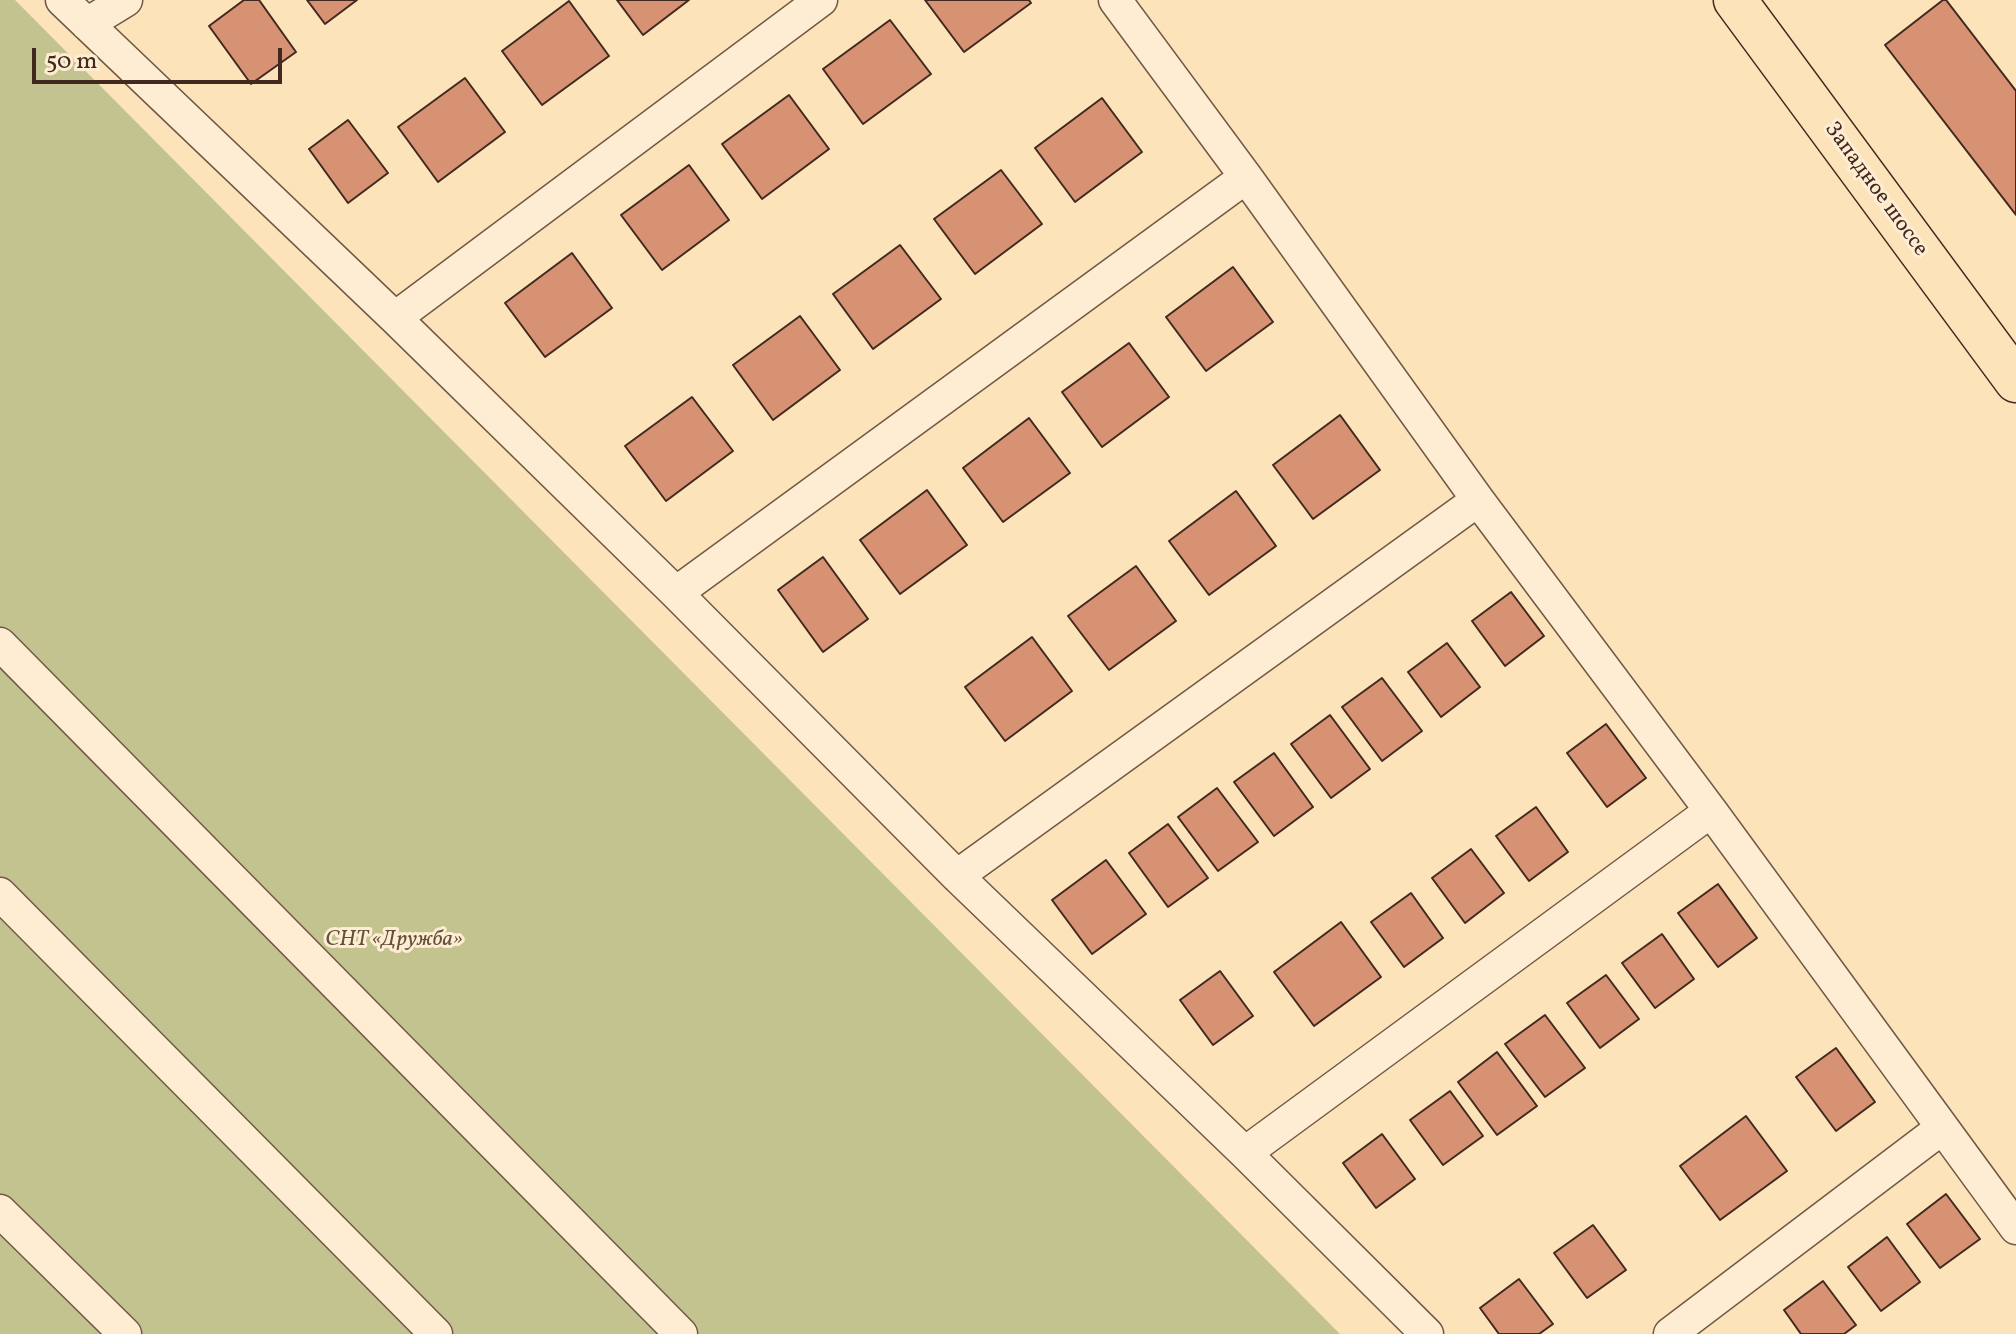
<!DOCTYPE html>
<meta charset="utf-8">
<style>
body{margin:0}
#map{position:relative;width:2016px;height:1334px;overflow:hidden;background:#fde3b9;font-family:Vollkorn,serif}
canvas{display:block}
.scale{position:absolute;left:32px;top:48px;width:250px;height:36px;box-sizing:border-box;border:4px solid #422920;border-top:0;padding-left:10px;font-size:24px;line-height:28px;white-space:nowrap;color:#422920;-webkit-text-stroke:6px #feedd2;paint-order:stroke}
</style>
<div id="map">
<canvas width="2016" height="1334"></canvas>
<div class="scale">50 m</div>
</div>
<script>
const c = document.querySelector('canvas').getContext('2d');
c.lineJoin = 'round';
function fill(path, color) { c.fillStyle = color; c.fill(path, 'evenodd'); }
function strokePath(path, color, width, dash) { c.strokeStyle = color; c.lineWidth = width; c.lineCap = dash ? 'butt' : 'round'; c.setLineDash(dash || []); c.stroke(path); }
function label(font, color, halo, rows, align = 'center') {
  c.font = font + ' Vollkorn,serif'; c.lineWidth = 6; c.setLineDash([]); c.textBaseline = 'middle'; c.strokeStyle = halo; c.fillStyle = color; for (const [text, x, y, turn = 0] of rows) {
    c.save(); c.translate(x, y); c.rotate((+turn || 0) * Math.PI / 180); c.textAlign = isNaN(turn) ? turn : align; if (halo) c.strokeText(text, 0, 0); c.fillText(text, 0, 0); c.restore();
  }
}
const green = new Path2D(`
 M 0,0 L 15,0 L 1340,1334 L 0,1334 Z`);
const building = new Path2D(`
 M 244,0 L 259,0 L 296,52 L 251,84 L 209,26 Z
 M 307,0 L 357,0 L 325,24 Z
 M 617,0 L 689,0 L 643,35 Z
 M 925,0 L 1029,0 L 1031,3 L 964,52 Z
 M 1943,0 L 1946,0 L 2016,91 L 2016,215 L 1885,45 Z
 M 569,1 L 609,56 L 542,105 L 502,51 Z
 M 890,20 L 931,74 L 863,124 L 823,69 Z
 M 465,78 L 505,132 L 438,182 L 398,127 Z
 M 789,95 L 829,149 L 762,199 L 722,144 Z
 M 1102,98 L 1142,152 L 1075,202 L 1035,148 Z
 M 348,120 L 388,173 L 348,203 L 309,149 Z
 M 689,165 L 729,220 L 662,270 L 621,215 Z
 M 1001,170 L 1042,224 L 975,274 L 934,219 Z
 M 900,245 L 941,299 L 873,349 L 833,294 Z
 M 572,253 L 612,308 L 545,357 L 505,303 Z
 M 1233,267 L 1273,322 L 1206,371 L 1166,317 Z
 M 800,316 L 840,370 L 773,420 L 733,365 Z
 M 1129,343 L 1169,397 L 1102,447 L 1062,392 Z
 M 692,397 L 733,451 L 666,501 L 625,446 Z
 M 1340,415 L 1380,470 L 1313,519 L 1273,465 Z
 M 1029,418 L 1070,473 L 1003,522 L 963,468 Z
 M 927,490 L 967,545 L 900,594 L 860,540 Z
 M 1236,491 L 1276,546 L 1209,595 L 1169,541 Z
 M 823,557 L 868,619 L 823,652 L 778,590 Z
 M 1136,566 L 1176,621 L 1109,670 L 1068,616 Z
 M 1511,592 L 1544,636 L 1505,666 L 1472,621 Z
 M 1032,637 L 1072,691 L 1005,741 L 965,687 Z
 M 1447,643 L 1480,687 L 1441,717 L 1408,672 Z
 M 1382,678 L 1422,731 L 1382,761 L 1342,707 Z
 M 1330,715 L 1370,769 L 1331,798 L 1291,744 Z
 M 1606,724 L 1646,778 L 1607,807 L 1567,753 Z
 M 1274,753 L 1313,807 L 1274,836 L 1234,782 Z
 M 1217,788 L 1258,842 L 1218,871 L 1178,817 Z
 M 1536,807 L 1568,852 L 1529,881 L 1496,836 Z
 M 1168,824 L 1208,878 L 1168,907 L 1129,853 Z
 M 1471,849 L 1504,893 L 1465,923 L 1432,878 Z
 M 1106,860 L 1146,914 L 1092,954 L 1052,900 Z
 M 1718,884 L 1757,938 L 1718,967 L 1678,913 Z
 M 1411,893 L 1443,938 L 1404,967 L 1371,922 Z
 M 1341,922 L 1381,977 L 1314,1026 L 1274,972 Z
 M 1662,934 L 1694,979 L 1655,1008 L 1622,963 Z
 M 1220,971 L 1253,1016 L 1213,1045 L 1180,1000 Z
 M 1606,975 L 1639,1019 L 1600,1048 L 1567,1003 Z
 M 1545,1015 L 1585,1068 L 1545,1097 L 1505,1044 Z
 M 1836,1048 L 1875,1102 L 1836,1131 L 1796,1077 Z
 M 1497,1052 L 1537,1106 L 1497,1135 L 1458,1082 Z
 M 1450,1091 L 1483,1136 L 1443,1165 L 1410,1120 Z
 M 1746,1116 L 1787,1171 L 1720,1220 L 1680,1166 Z
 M 1382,1134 L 1415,1179 L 1376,1208 L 1343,1163 Z
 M 1946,1194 L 1980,1239 L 1940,1268 L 1907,1224 Z
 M 1593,1225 L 1626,1270 L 1587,1298 L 1554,1253 Z
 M 1887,1237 L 1920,1282 L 1881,1311 L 1848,1267 Z
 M 1519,1279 L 1553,1324 L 1539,1334 L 1499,1334 L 1480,1308 Z
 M 1823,1281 L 1856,1325 L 1844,1334 L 1801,1334 L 1784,1310 Z`);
const minor = new Path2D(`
 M 62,0 L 395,318 L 676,593 L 957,876 L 1245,1153 L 1427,1334
 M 1115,0 L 1246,177 L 1478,500 L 1711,811 L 2016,1228
 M 87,24 L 126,0
 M 395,318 L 821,0
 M 676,593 L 1246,177
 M 0,644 L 681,1334
 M 957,876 L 1478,500
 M 0,894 L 436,1334
 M 1245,1153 L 1711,811
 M 0,1211 L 125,1334
 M 1670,1334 L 1942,1128`);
const major = new Path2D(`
 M 1735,0 L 2016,381`);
const streetNames = [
 ["Западное шоссе",1875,190,54]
];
const parkNames = [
 ["СНТ «Дружба»",394,941]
];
fill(green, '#c2c38e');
fill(building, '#d69273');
strokePath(building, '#422920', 2);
strokePath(minor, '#715846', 35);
strokePath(major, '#422920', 45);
strokePath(minor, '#feedd2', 32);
strokePath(major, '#fde3b9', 42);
label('22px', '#422920', '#feedd2', streetNames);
label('italic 22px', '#62503c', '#feedd2', parkNames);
</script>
